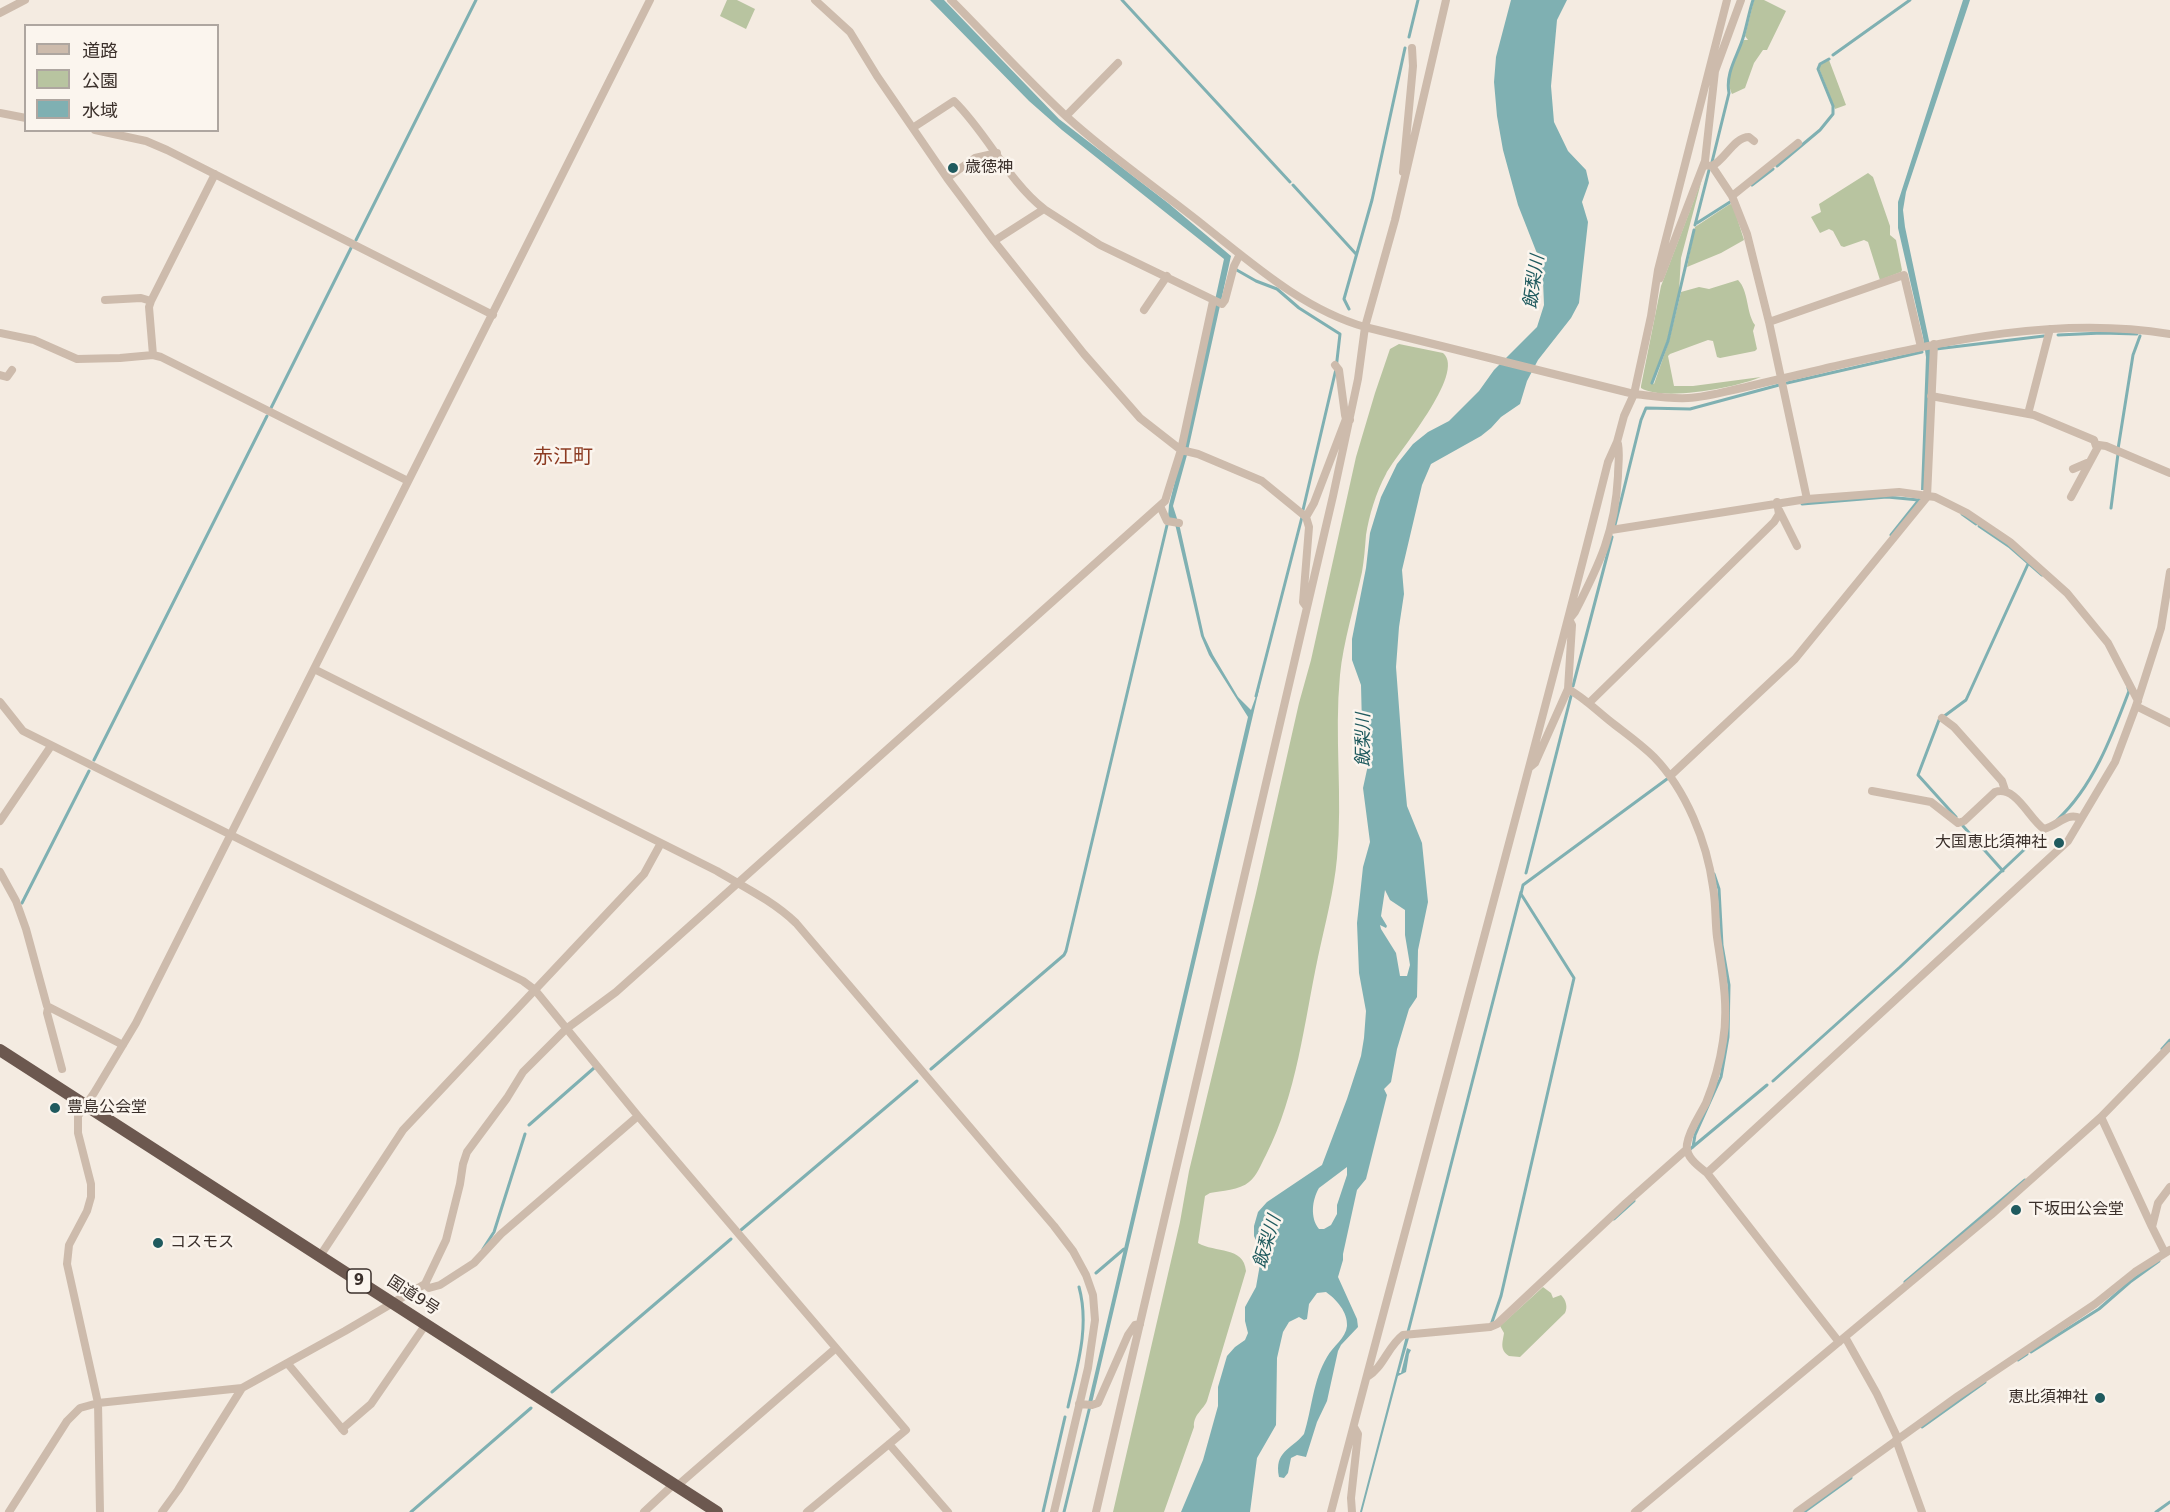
<!DOCTYPE html>
<meta charset="utf-8">
<style>
body{margin:0}
#map{position:relative;width:2170px;height:1512px;overflow:hidden;background:#f4ebe1;font-family:"DejaVu Sans","Noto Sans JP",sans-serif}
canvas{display:block}
.legend{position:absolute;left:24px;top:24px;width:195px;height:108px;box-sizing:border-box;background:#fbf5ee;border:2px solid #aea6a0;margin:0;padding:8px 10px;list-style:none;font-size:18px;color:#3b302b}
.legend li{display:flex;align-items:center;gap:12px;height:30px}
.legend b{width:30px;border:2px solid #aea6a0}
</style>
<div id="map">
<canvas width="2170" height="1512"></canvas>
<ul class="legend">
<li><b style="height:8px;background:#cdbbac"></b>道路</li>
<li><b style="height:16px;background:#b8c4a0"></b>公園</li>
<li><b style="height:16px;background:#7fb0b2"></b>水域</li>
</ul>
</div>
<script>
const c = document.querySelector('canvas').getContext('2d');
c.lineJoin = 'round';
function fill(path, color) { c.fillStyle = color; c.fill(path, 'evenodd'); }
function strokePath(path, color, width, dash) { c.strokeStyle = color; c.lineWidth = width; c.lineCap = dash ? 'butt' : 'round'; c.setLineDash(dash || []); c.stroke(path); }
function label(font, color, halo, rows, align = 'center') {
  c.font = font + ' "DejaVu Sans","Noto Sans JP",sans-serif'; c.lineWidth = 5; c.setLineDash([]); c.textBaseline = 'middle'; c.strokeStyle = halo; c.fillStyle = color; for (const [text, x, y, turn = 0] of rows) {
    c.save(); c.translate(x, y); c.rotate((+turn || 0) * Math.PI / 180); c.textAlign = isNaN(turn) ? turn : align; if (halo) c.strokeText(text, 0, 0); c.fillText(text, 0, 0); c.restore();
  }
}
const green = new Path2D(`
 M 727,0 L 737,0 L 755,9 L 746,29 L 720,16 Z
 M 1754,0 L 1764,0 L 1786,11 L 1767,50 L 1763,50 L 1754,63 L 1745,88 L 1732,94 C 1724,78 1736,54 1744,40 L 1748,40 L 1745,36 Z
 M 1829,60 L 1846,105 L 1835,109 L 1819,68 L 1820,65 Z
 M 1868,173 L 1873,177 L 1890,226 L 1890,235 L 1896,240 L 1902,270 L 1901,272 L 1880,280 L 1868,242 L 1864,240 L 1844,247 L 1841,246 L 1833,231 L 1829,229 L 1820,233 L 1811,217 L 1821,212 L 1819,204 Z
 M 1702,179 L 1681,258 L 1679,291 L 1667,341 L 1652,383 L 1654,384 L 1669,341 L 1681,292 L 1699,287 L 1709,289 L 1738,280 C 1749,291 1746,313 1755,325 L 1753,331 L 1757,349 L 1755,351 L 1720,358 L 1717,357 L 1713,341 L 1708,340 L 1670,354 L 1668,356 L 1674,386 L 1693,386 L 1761,377 C 1738,387 1663,402 1641,388 L 1641,386 L 1661,286 Z
 M 1730,204 L 1733,205 L 1744,240 L 1721,253 L 1687,267 L 1695,227 Z
 M 1399,344 L 1443,353 C 1467,373 1397,453 1386,474 C 1376,492 1369,516 1366,535 C 1365,548 1364,560 1362,572 C 1355,604 1343,643 1340,675 C 1334,736 1343,797 1337,858 C 1334,891 1325,924 1318,957 C 1304,1023 1297,1094 1266,1155 C 1261,1164 1257,1176 1249,1182 C 1240,1190 1221,1191 1210,1193 L 1205,1196 L 1198,1243 C 1215,1253 1244,1246 1246,1271 L 1207,1401 C 1203,1410 1193,1415 1194,1427 L 1164,1512 L 1113,1512 L 1180,1222 L 1189,1171 L 1256,893 L 1299,703 L 1311,660 L 1356,457 L 1375,393 L 1390,349 Z
 M 1543,1287 L 1551,1293 L 1553,1298 L 1561,1295 C 1566,1300 1568,1307 1565,1313 L 1520,1357 L 1509,1356 C 1499,1350 1503,1341 1504,1333 L 1500,1326 Z`);
const water = new Path2D(`
 M 930,0 L 944,0 L 1059,119 L 1168,203 L 1231,256 L 1187,455 L 1173,506 L 1180,528 L 1204,636 L 1213,655 L 1238,697 L 1251,710 L 1260,685 L 1092,1403 L 1088,1403 L 1248,717 L 1209,655 L 1201,636 L 1176,528 L 1174,521 L 1168,518 L 1169,505 L 1179,465 L 1224,259 L 1062,130 L 1029,101 Z
 M 1511,0 L 1567,0 L 1557,20 L 1551,86 L 1554,122 L 1568,151 L 1586,170 L 1589,183 L 1582,202 L 1588,222 L 1579,303 L 1571,318 L 1538,360 L 1527,381 L 1520,404 L 1501,417 L 1491,428 L 1481,436 L 1431,464 L 1422,485 L 1402,570 L 1404,594 L 1399,627 L 1396,667 L 1404,774 L 1407,806 L 1422,843 L 1428,902 L 1418,950 L 1417,997 L 1409,1009 L 1397,1049 L 1391,1082 L 1384,1089 L 1387,1095 L 1366,1179 L 1357,1190 L 1343,1254 L 1343,1260 L 1338,1277 L 1357,1319 L 1358,1327 L 1341,1345 L 1338,1351 L 1327,1401 L 1317,1422 L 1306,1457 L 1297,1455 L 1291,1458 L 1288,1473 L 1284,1478 L 1279,1477 C 1274,1451 1291,1450 1304,1434 C 1312,1409 1313,1380 1327,1357 C 1333,1346 1346,1338 1347,1326 C 1348,1312 1336,1299 1326,1292 L 1317,1293 L 1309,1304 L 1307,1319 L 1304,1320 L 1299,1317 L 1289,1322 L 1283,1332 L 1277,1358 L 1276,1425 L 1257,1458 L 1250,1512 L 1181,1512 L 1203,1460 L 1218,1406 L 1218,1387 L 1227,1356 L 1235,1347 L 1245,1340 L 1248,1333 L 1245,1321 L 1245,1307 L 1256,1287 L 1262,1253 L 1254,1236 L 1254,1226 L 1258,1212 L 1267,1202 L 1322,1165 L 1347,1099 L 1361,1056 L 1364,1038 L 1366,1011 L 1359,973 L 1357,923 L 1363,867 L 1370,842 L 1363,788 L 1368,765 L 1362,726 L 1361,685 L 1352,660 L 1352,639 L 1366,568 L 1370,533 L 1381,497 L 1397,464 L 1413,444 L 1428,432 L 1449,421 L 1479,391 L 1494,370 L 1537,327 L 1544,305 L 1543,281 L 1538,256 L 1518,205 L 1503,150 L 1497,116 L 1494,82 L 1496,57 ZM 1385,890 L 1390,900 L 1405,910 L 1405,935 L 1410,965 L 1407,976 L 1400,976 L 1396,953 L 1381,929 L 1380,925 L 1386,928 L 1387,926 L 1381,916 ZM 1347,1167 L 1347,1175 L 1337,1205 L 1337,1214 L 1331,1225 L 1324,1229 L 1319,1229 C 1310,1218 1312,1200 1319,1188 Z
 M 1963,0 L 1970,0 L 1906,192 L 1903,210 L 1905,227 L 1931,350 L 1924,490 L 1921,490 L 1926,357 L 1923,337 L 1898,228 L 1898,202 Z
 M 1406,1336 L 1409,1338 L 1399,1373 L 1401,1373 L 1407,1348 L 1411,1350 L 1409,1354 L 1406,1372 L 1398,1376 L 1362,1512 L 1360,1512 Z`);
const stream = new Path2D(`
 M 1122,0 L 1290,182
 M 1409,37 L 1418,0
 M 1833,55 L 1910,0
 M 1712,162 L 1729,93 C 1725,73 1738,55 1743,38 C 1747,25 1749,12 1753,0
 M 1777,166 L 1820,130 L 1833,114 L 1833,106 L 1818,69 L 1820,64 L 1829,59
 M 1293,185 L 1356,254
 M 1752,185 L 1773,169
 M 1697,223 L 1730,202
 M 1695,225 L 1709,170
 M 356,240 L 476,0
 M 1235,269 L 1256,281 L 1277,289 L 1299,308 L 1340,334 L 1336,369 L 1303,510
 M 1349,309 L 1344,299 L 1372,200 L 1405,48
 M 2058,335 L 2102,333 L 2137,334
 M 1936,349 L 2044,336
 M 1652,383 L 1668,341 L 1694,230
 M 1787,383 L 1922,352
 M 271,408 L 351,248
 M 2118,449 L 2133,355 L 2140,336
 M 1802,504 L 1887,497 L 1919,500
 M 2111,508 L 2118,454
 M 1962,514 L 1976,524
 M 1615,525 L 1641,420 L 1646,408 L 1690,409 L 1779,385
 M 1979,526 L 2010,547 L 2042,575
 M 1891,535 L 1922,496
 M 1573,686 L 1612,537
 M 1256,696 L 1302,517
 M 94,760 L 267,416
 M 1956,817 L 1918,775 L 1939,720 L 1966,700 L 2028,564
 M 2057,820 C 2093,787 2112,736 2129,691 L 2128,688
 M 1963,826 L 2003,871
 M 1526,873 L 1571,696
 M 22,903 L 89,771
 M 2162,1049 L 2170,1040
 M 931,1069 L 1064,955 L 1066,951 L 1168,521
 M 1773,1081 L 1900,967 L 2045,830
 M 529,1125 L 594,1068
 M 1693,1147 L 1695,1135 L 1721,1077 L 1728,1037 L 1729,985 L 1722,945 L 1719,889 L 1714,874
 M 1689,1150 L 1767,1085
 M 1614,1219 L 1634,1201
 M 741,1230 L 917,1081
 M 483,1249 L 494,1232 L 525,1134
 M 1096,1273 L 1124,1249
 M 1905,1282 L 2025,1180
 M 1492,1322 L 1501,1296 L 1574,978 L 1521,894 L 1523,885 L 1667,779
 M 1408,1332 L 1521,892
 M 2031,1352 L 2099,1309 L 2130,1282 L 2159,1261
 M 2018,1360 L 2027,1354
 M 552,1392 L 731,1239
 M 1068,1407 C 1077,1367 1090,1327 1079,1287
 M 1922,1427 L 1985,1382
 M 411,1512 L 531,1408
 M 1043,1512 L 1065,1417
 M 1064,1512 L 1090,1406
 M 1804,1512 L 1851,1478
 M 2156,1512 L 2170,1502`);
const minor = new Path2D(`
 M 815,0 L 850,32 L 877,76 L 947,178 L 994,241 L 1084,354 L 1140,418 L 1181,450 L 1198,454 L 1262,481 L 1306,517 L 1309,527 L 1303,602 L 1306,606
 M 951,0 C 990,39 1027,80 1067,117 C 1111,157 1161,191 1207,228 C 1255,266 1305,310 1365,327 L 1634,394 C 1652,396 1670,399 1688,398 C 1708,397 1727,391 1746,387 C 1775,380 1803,374 1831,367 C 1942,342 2056,315 2170,334
 M 0,13 L 25,0
 M 0,113 L 26,118
 M 1066,116 L 1118,63
 M 914,127 L 954,101 C 987,133 1008,181 1044,209
 M 95,130 L 146,141 L 167,150 L 493,315
 M 1704,165 L 1712,166 L 1732,196 L 1747,234 L 1769,322 L 1807,499
 M 1712,166 C 1725,160 1734,137 1749,137 L 1754,141
 M 1403,172 L 1413,66 L 1412,48
 M 947,178 L 975,158 L 997,153
 M 1732,196 L 1798,143
 M 994,241 L 1044,209 L 1100,245 L 1222,304 L 1225,300 L 1234,266 L 1240,254
 M 1660,278 L 1705,161 L 1715,71 L 1741,0
 M 105,300 L 141,298 L 151,301
 M 1144,310 L 1167,276
 M 1769,322 L 1904,275 L 1921,347
 M 0,333 L 34,340 L 77,359 L 120,358 L 153,355 L 161,357 L 408,481
 M 153,355 L 149,307 L 151,301 L 215,174
 M 1335,365 L 1339,370 L 1345,415 L 1346,419 L 1350,420
 M 0,375 L 7,377 L 12,370
 M 1931,396 L 2034,415 L 2094,440 L 2096,446
 M 2028,414 L 2050,329
 M 2073,469 L 2087,463
 M 2071,497 L 2099,445 L 2106,446 L 2170,473
 M 1160,506 L 1167,521 L 1179,523
 M 1779,510 L 1797,546
 M 1306,517 L 1314,503 L 1346,419
 M 1611,530 L 1807,499 L 1899,492 L 1935,497 L 1967,513 L 2010,542 L 2067,593 L 2108,643 L 2138,701
 M 1571,617 L 1575,612 C 1600,563 1615,532 1618,476 C 1618,466 1620,454 1618,444
 M 314,669 L 717,871 C 744,887 773,901 796,923 L 1054,1226 L 1073,1251 L 1086,1275 L 1093,1295 L 1095,1320 L 1088,1368 L 1054,1512
 M 1568,689 C 1585,698 1599,713 1615,725 C 1628,735 1642,745 1654,757 C 1686,790 1707,842 1713,887 C 1716,904 1715,921 1717,937 C 1722,972 1729,1006 1723,1041 C 1720,1062 1714,1083 1706,1103 C 1700,1115 1689,1130 1687,1144 C 1685,1157 1698,1166 1707,1173 L 1839,1342
 M 0,702 L 23,731 L 523,981 L 535,990 L 638,1116 L 906,1430 L 807,1512
 M 1589,703 L 1774,522 L 1779,514 L 1777,502
 M 2136,706 L 2170,723
 M 1942,718 L 1954,727 L 2002,781 L 2005,790
 M 1529,768 L 1535,763 L 1568,689 L 1572,625 L 1569,619
 M 1670,776 L 1795,659 L 1927,497 L 1934,344
 M 1872,791 L 1931,802 L 1958,823 L 1964,821 L 1995,792 C 2016,785 2029,819 2044,829 C 2058,826 2066,812 2080,818
 M 0,821 L 51,746
 M 0,872 L 16,901 L 26,929 L 47,1006 L 123,1045
 M 48,1008 L 47,1013 L 62,1069
 M 2101,1117 L 2152,1227
 M 1707,1173 L 2068,841 L 2115,762 L 2136,706 L 2161,628 L 2170,572
 M 2165,1253 L 2152,1227 L 2158,1203 L 2170,1187
 M 320,1256 L 403,1130 L 644,874 L 661,843
 M 425,1284 L 429,1288 L 440,1285 L 474,1263 L 501,1234 L 638,1116
 M 1845,1337 L 1877,1394 L 1898,1439
 M 288,1364 L 344,1431
 M 1367,1377 C 1383,1368 1388,1346 1403,1335 L 1490,1327 L 1497,1324 L 1626,1203 L 1687,1149
 M 1079,1404 L 1092,1405 L 1098,1403 L 1128,1335 L 1135,1325 L 1140,1324
 M 342,1429 L 371,1404 L 426,1324
 M 1896,1440 L 1922,1512
 M 889,1444 L 948,1512
 M 677,1486 L 836,1348
 M 9,1512 L 67,1421 L 80,1408 L 98,1403 L 242,1388 L 345,1331 L 425,1284 L 446,1240 L 460,1184 L 463,1164 L 467,1152 L 507,1098 L 523,1072 L 566,1029 L 616,992 L 1165,501 L 1181,450 L 1213,301
 M 100,1512 L 98,1403 L 67,1264 L 69,1245 L 87,1211 L 91,1197 L 91,1184 L 78,1133 L 78,1116 L 94,1093 L 136,1023 L 650,0
 M 162,1512 L 178,1490 L 242,1388
 M 644,1512 L 674,1484
 M 1096,1512 L 1333,496 L 1358,379 L 1365,327 L 1395,220 L 1446,0
 M 1331,1512 C 1422,1162 1520,813 1608,462 L 1617,442 L 1624,416 L 1634,394 L 1651,316 L 1658,270 L 1727,0
 M 1352,1512 L 1351,1498 L 1358,1434 L 1354,1427
 M 1635,1512 L 1991,1215 L 2101,1117 L 2170,1046
 M 1797,1512 L 1958,1396 L 2095,1304 L 2135,1272 L 2170,1250`);
const trunk = new Path2D(`
 M 0,1050 L 717,1512`);
const markers = [
 [953,168,6,"#1f5a5e"],
 [2059,843,6,"#1f5a5e"],
 [55,1108,6,"#1f5a5e"],
 [2016,1210,6,"#1f5a5e"],
 [158,1243,6,"#1f5a5e"],
 [2100,1398,6,"#1f5a5e"]
];
const shields = [
 [359,1281,24]
];
const shieldNames = [
 ["9",359,1281]
];
const poiNames = [
 ["歳徳神",965,168],
 ["大国恵比須神社",2047,843,"right"],
 ["豊島公会堂",67,1108],
 ["下坂田公会堂",2028,1210],
 ["コスモス",170,1243],
 ["恵比須神社",2088,1398,"right"]
];
const streetNames = [
 ["国道9号",413,1296,33]
];
const waterNames = [
 ["飯梨川",1535,282,-82],
 ["飯梨川",1364,740,-90],
 ["飯梨川",1268,1242,-73]
];
const quarterNames = [
 ["赤江町",563,458]
];
fill(green, '#b8c4a0');
fill(water, '#7fb0b2');
strokePath(stream, '#7fb0b2', 3);
strokePath(minor, '#cdbbac', 8);
strokePath(trunk, '#6c584f', 12);
for (const [x, y, r, color] of markers) { const dot = new Path2D(); dot.arc(x, y, r, 0, 2 * Math.PI); c.fillStyle = color; c.fill(dot); strokePath(dot, '#fbf5ee', 2); }
for (const [x, y, w] of shields) { const box = new Path2D(); box.roundRect(x - w / 2, y - 12, w, 24, 4.5); c.fillStyle = '#fbf5ee'; c.fill(box); strokePath(box, '#3b302b', 1.5); }
label('bold 15px', '#3b302b', null, shieldNames);
label('16px', '#3b302b', '#fbf5ee', poiNames, 'left');
label('16px', '#3b302b', '#fbf5ee', streetNames);
label('italic 18px', '#1f5a5e', '#fbf5ee', waterNames);
label('20px', '#8c3b22', '#fbf5ee', quarterNames);
</script>
